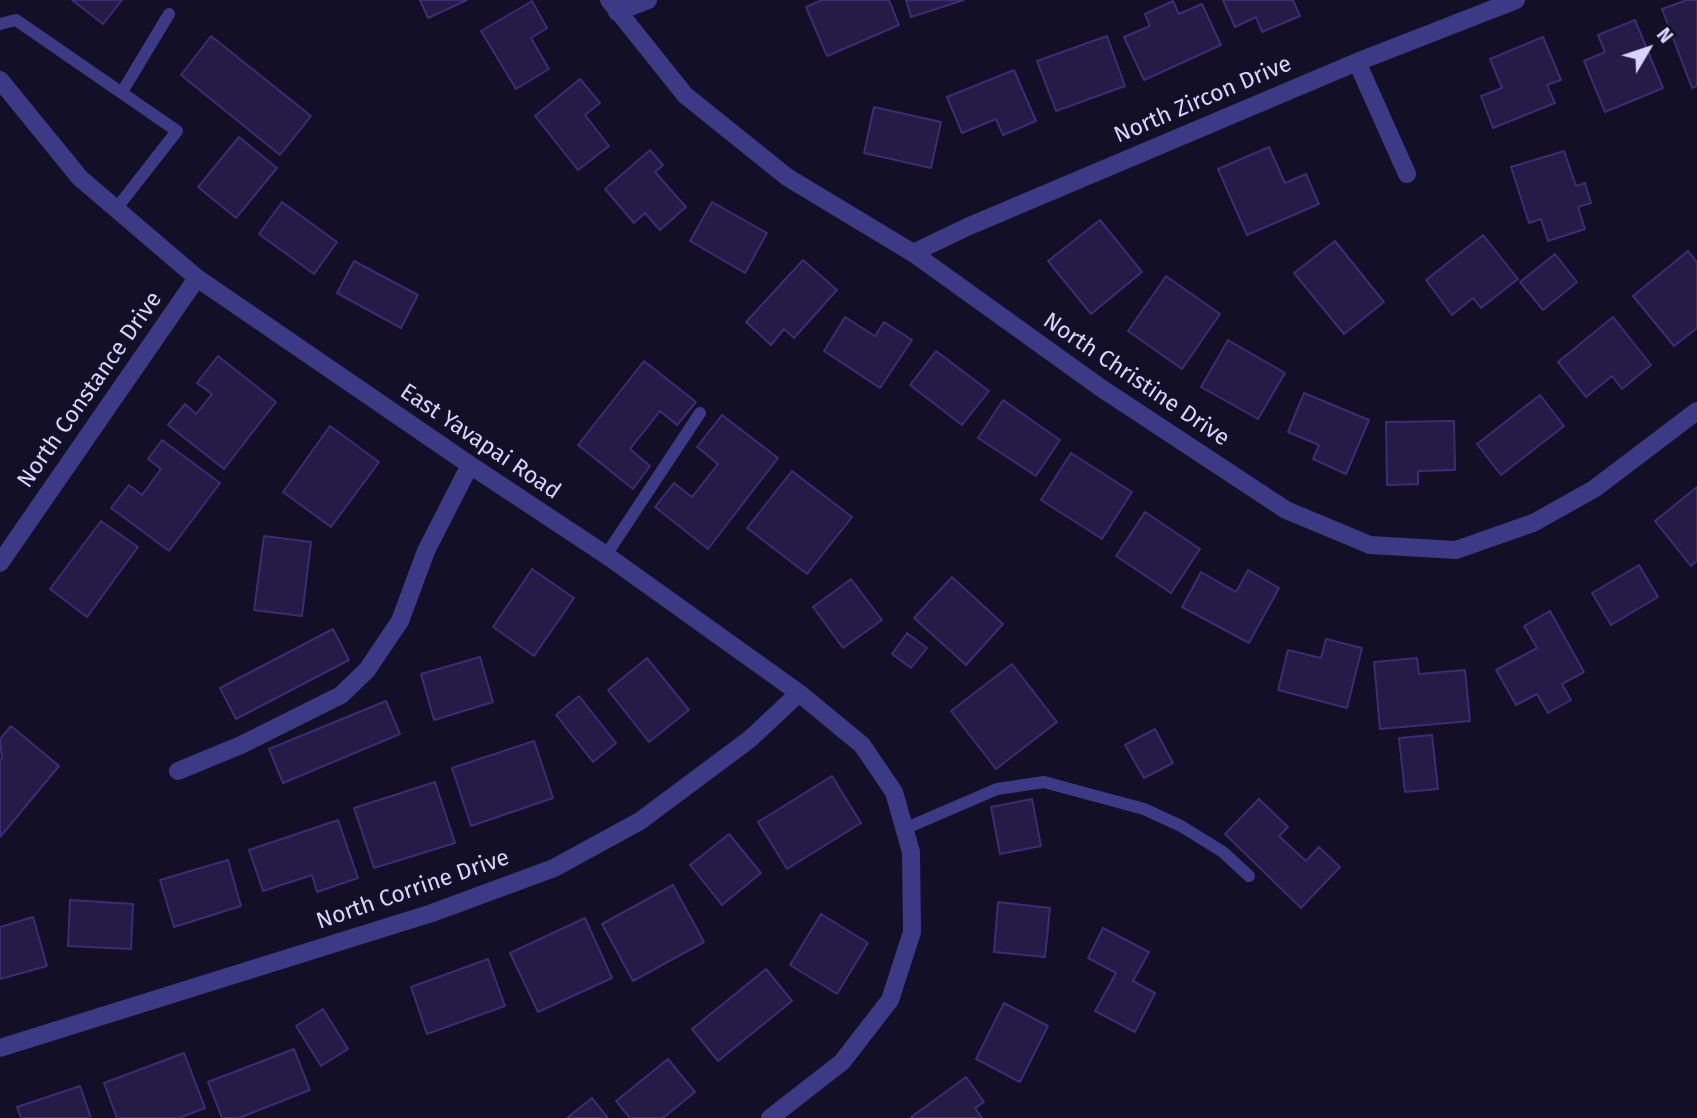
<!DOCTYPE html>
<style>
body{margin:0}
#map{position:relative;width:1697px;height:1118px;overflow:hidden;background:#130f26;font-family:"Fira Sans",sans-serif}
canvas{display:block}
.north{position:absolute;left:1613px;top:14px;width:70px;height:70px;-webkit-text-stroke:5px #130f26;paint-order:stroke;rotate:51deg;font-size:19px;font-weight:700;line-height:28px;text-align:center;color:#d9d4ff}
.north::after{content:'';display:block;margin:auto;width:24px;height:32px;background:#d9d4ff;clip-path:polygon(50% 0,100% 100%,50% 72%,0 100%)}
</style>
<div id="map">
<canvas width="1697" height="1118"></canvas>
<div class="north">N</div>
</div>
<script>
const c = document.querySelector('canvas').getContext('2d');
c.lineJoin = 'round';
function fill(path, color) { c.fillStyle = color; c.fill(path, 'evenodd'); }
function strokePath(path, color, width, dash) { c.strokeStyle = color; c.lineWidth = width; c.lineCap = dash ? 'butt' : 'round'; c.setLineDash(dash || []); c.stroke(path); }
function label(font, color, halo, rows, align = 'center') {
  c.font = font + ' "Fira Sans",sans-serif'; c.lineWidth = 7; c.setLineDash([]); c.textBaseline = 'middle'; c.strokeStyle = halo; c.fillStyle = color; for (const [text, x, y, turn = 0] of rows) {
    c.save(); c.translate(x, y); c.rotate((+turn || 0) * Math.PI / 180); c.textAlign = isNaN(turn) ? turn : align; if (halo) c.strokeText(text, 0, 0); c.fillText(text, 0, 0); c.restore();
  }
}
const building = new Path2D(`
 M 72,0 L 122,0 L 103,24 Z
 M 420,0 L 467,0 L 428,18 Z
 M 822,0 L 889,0 L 899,25 L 827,56 L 806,7 Z
 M 906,0 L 964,0 L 911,17 Z
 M 1223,0 L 1293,0 L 1300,16 L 1262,32 L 1256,17 L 1235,27 Z
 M 1687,0 L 1696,0 L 1697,2 L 1697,86 L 1692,88 L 1662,9 Z
 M 532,1 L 547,28 L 531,38 L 549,69 L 516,89 L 481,31 Z
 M 1173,1 L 1179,14 L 1202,4 L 1221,45 L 1144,80 L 1124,37 L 1150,26 L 1145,14 Z
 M 1635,20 L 1663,88 L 1605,112 L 1584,61 L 1605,52 L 1598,35 Z
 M 211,36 L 311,116 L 280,155 L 181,75 Z
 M 1107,36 L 1125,86 L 1056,111 L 1037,61 Z
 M 1543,37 L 1561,80 L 1547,85 L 1555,103 L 1493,128 L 1481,96 L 1502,88 L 1490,59 Z
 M 1014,70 L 1036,121 L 1003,135 L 996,119 L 962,133 L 947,97 Z
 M 580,79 L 600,103 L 585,115 L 609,146 L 578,170 L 535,116 Z
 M 874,107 L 941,122 L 931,168 L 864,153 Z
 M 239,137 L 277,168 L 236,218 L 198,187 Z
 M 1269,147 L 1285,183 L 1306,174 L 1319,204 L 1247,235 L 1218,169 Z
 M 650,150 L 663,165 L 655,172 L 686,207 L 660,230 L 645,213 L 634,223 L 605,189 Z
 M 1564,151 L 1576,186 L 1585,183 L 1591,203 L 1578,207 L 1585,229 L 1548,241 L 1541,219 L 1529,223 L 1511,167 Z
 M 282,202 L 337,242 L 314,274 L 259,234 Z
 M 712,202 L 767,233 L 745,273 L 690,241 Z
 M 1100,220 L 1142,272 L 1091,314 L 1048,261 Z
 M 1483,235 L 1518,279 L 1481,308 L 1473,298 L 1452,315 L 1426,280 Z
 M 1335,241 L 1384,302 L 1344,334 L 1294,273 Z
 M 1688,251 L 1697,262 L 1697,328 L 1674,346 L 1633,296 Z
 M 1555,254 L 1577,282 L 1543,310 L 1520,282 Z
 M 803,260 L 837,290 L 794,338 L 784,329 L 771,345 L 746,322 Z
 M 354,261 L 418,295 L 401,328 L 337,293 Z
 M 1166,276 L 1220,314 L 1182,369 L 1128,331 Z
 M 845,317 L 875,336 L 884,322 L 912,340 L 880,388 L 824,351 Z
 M 1613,317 L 1651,365 L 1622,389 L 1612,376 L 1586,397 L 1558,362 Z
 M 1228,340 L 1285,373 L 1258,419 L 1201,387 Z
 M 936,351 L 989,391 L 962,425 L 910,385 Z
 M 218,356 L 276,402 L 224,469 L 168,425 L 185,404 L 196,414 L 212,394 L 197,383 Z
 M 644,361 L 696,402 L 677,425 L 660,411 L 630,449 L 650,466 L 633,489 L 578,445 Z
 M 1304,393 L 1369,420 L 1346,474 L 1313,459 L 1319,445 L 1288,432 Z
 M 1540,395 L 1564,426 L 1501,475 L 1477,444 Z
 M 1003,400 L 1060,440 L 1036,476 L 978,438 Z
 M 722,415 L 778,458 L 708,549 L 655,507 L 674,483 L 692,497 L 718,464 L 697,447 Z
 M 1454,421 L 1455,470 L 1418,471 L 1418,484 L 1387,485 L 1386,422 Z
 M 330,426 L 379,462 L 331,527 L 283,492 Z
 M 162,440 L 220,483 L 169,551 L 111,508 L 129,485 L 142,495 L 161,469 L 148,459 Z
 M 1071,453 L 1132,492 L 1102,539 L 1041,500 Z
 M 792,471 L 852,517 L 807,574 L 747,528 Z
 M 1697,487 L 1697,561 L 1691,566 L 1655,521 Z
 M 1145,512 L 1200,549 L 1171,593 L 1116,556 Z
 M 101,521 L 138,547 L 87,617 L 50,589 Z
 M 264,536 L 311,542 L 302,616 L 254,610 Z
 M 1639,565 L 1658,597 L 1611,625 L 1592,593 Z
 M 532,569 L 574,598 L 534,656 L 493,627 Z
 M 1248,570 L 1279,588 L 1249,643 L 1182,607 L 1201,572 L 1236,592 Z
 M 952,577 L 1003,624 L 966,665 L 914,618 Z
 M 851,579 L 882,620 L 843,648 L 813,607 Z
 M 1550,611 L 1584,672 L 1562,684 L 1571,700 L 1548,713 L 1537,694 L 1516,705 L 1496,670 L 1537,648 L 1524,626 Z
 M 333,629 L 349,660 L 236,719 L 220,688 Z
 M 907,633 L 927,648 L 911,668 L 892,654 Z
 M 1326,639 L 1362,648 L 1347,708 L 1278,690 L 1288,650 L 1321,658 Z
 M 480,657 L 493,702 L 434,720 L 421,674 Z
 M 647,658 L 689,710 L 649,742 L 608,690 Z
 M 1417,658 L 1419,674 L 1465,670 L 1470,721 L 1380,729 L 1374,662 Z
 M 1012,664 L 1057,722 L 996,769 L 951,711 Z
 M 579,696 L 616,743 L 593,762 L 556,715 Z
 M 386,701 L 400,734 L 283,783 L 269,749 Z
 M 11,726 L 59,766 L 0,837 L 0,761 L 2,758 L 0,739 Z
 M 1155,729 L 1173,763 L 1144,778 L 1125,745 Z
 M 1432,735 L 1438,789 L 1405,792 L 1399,738 Z
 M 534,741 L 553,798 L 471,826 L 452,768 Z
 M 832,776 L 861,823 L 787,869 L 758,822 Z
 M 435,782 L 455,843 L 374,868 L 354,808 Z
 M 1032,799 L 1041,846 L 1000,854 L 991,807 Z
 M 1259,799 L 1288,827 L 1279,836 L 1306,861 L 1319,847 L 1340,867 L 1301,908 L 1225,834 Z
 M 338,820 L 358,878 L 317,892 L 312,875 L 263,891 L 249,850 Z
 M 729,834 L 761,873 L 722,905 L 690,865 Z
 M 228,860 L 241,906 L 174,927 L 160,880 Z
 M 673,885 L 704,942 L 633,981 L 602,924 Z
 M 70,900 L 133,904 L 131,949 L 68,946 Z
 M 998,902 L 1050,908 L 1045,957 L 994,952 Z
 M 821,914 L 868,943 L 837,994 L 790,965 Z
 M 33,917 L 47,966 L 0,979 L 0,927 Z
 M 585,918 L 612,978 L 538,1012 L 510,953 Z
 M 1103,928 L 1149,952 L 1133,981 L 1155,993 L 1135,1032 L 1095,1011 L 1116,973 L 1088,958 Z
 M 488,959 L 505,1006 L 427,1034 L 411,987 Z
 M 766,969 L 792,1001 L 718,1061 L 692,1029 Z
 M 1004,1003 L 1048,1026 L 1020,1082 L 976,1059 Z
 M 323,1009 L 348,1049 L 321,1066 L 296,1026 Z
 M 294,1049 L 310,1090 L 239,1118 L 222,1118 L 208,1082 Z
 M 184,1053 L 205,1108 L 179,1118 L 117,1118 L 104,1083 Z
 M 668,1059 L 695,1092 L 663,1118 L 630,1118 L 616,1101 Z
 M 966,1077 L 984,1102 L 975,1108 L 982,1118 L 910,1118 Z
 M 80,1086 L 91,1118 L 21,1118 L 17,1107 Z
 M 592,1098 L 608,1118 L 567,1118 Z`);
const lane = new Path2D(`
 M 0,24 L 16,20 L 177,131 L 116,209
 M 122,92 L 169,14
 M 606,555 L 700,413
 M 904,829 L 997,789 L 1044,782 L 1144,809 L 1181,826 L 1223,852 L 1249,876`);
const street = new Path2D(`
 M 609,0 L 685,95 L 787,177 L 913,253 L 1101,388 L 1286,510 L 1370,545 L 1456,550 L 1533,523 L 1594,489 L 1697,411
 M 617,12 L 648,0
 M 1357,62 L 1407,174
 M 0,80 L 80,178 L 197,278 L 470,465 L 606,555 L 799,693 L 862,745 L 894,792 L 911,852 L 912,932 L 890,1000 L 842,1062 L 770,1118
 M 913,253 L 967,227 L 1357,62 L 1516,0
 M 0,563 L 197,278
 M 178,771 L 241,745 L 341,695 L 367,670 L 400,621 L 426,551 L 470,465
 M 0,1048 L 432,913 L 554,868 L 640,821 L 750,739 L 799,693`);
const streetNames = [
 ["North Zircon Drive",1203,100,-23],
 ["North Christine Drive",1136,380,34],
 ["North Constance Drive",90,390,-55],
 ["East Yavapai Road",480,442,34],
 ["North Corrine Drive",413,890,-19]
];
fill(building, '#241b47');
strokePath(building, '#3b2d73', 2);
strokePath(lane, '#3d3a85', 12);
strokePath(street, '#3d3a85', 18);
label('23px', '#d9d4ff', '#130f26', streetNames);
</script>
